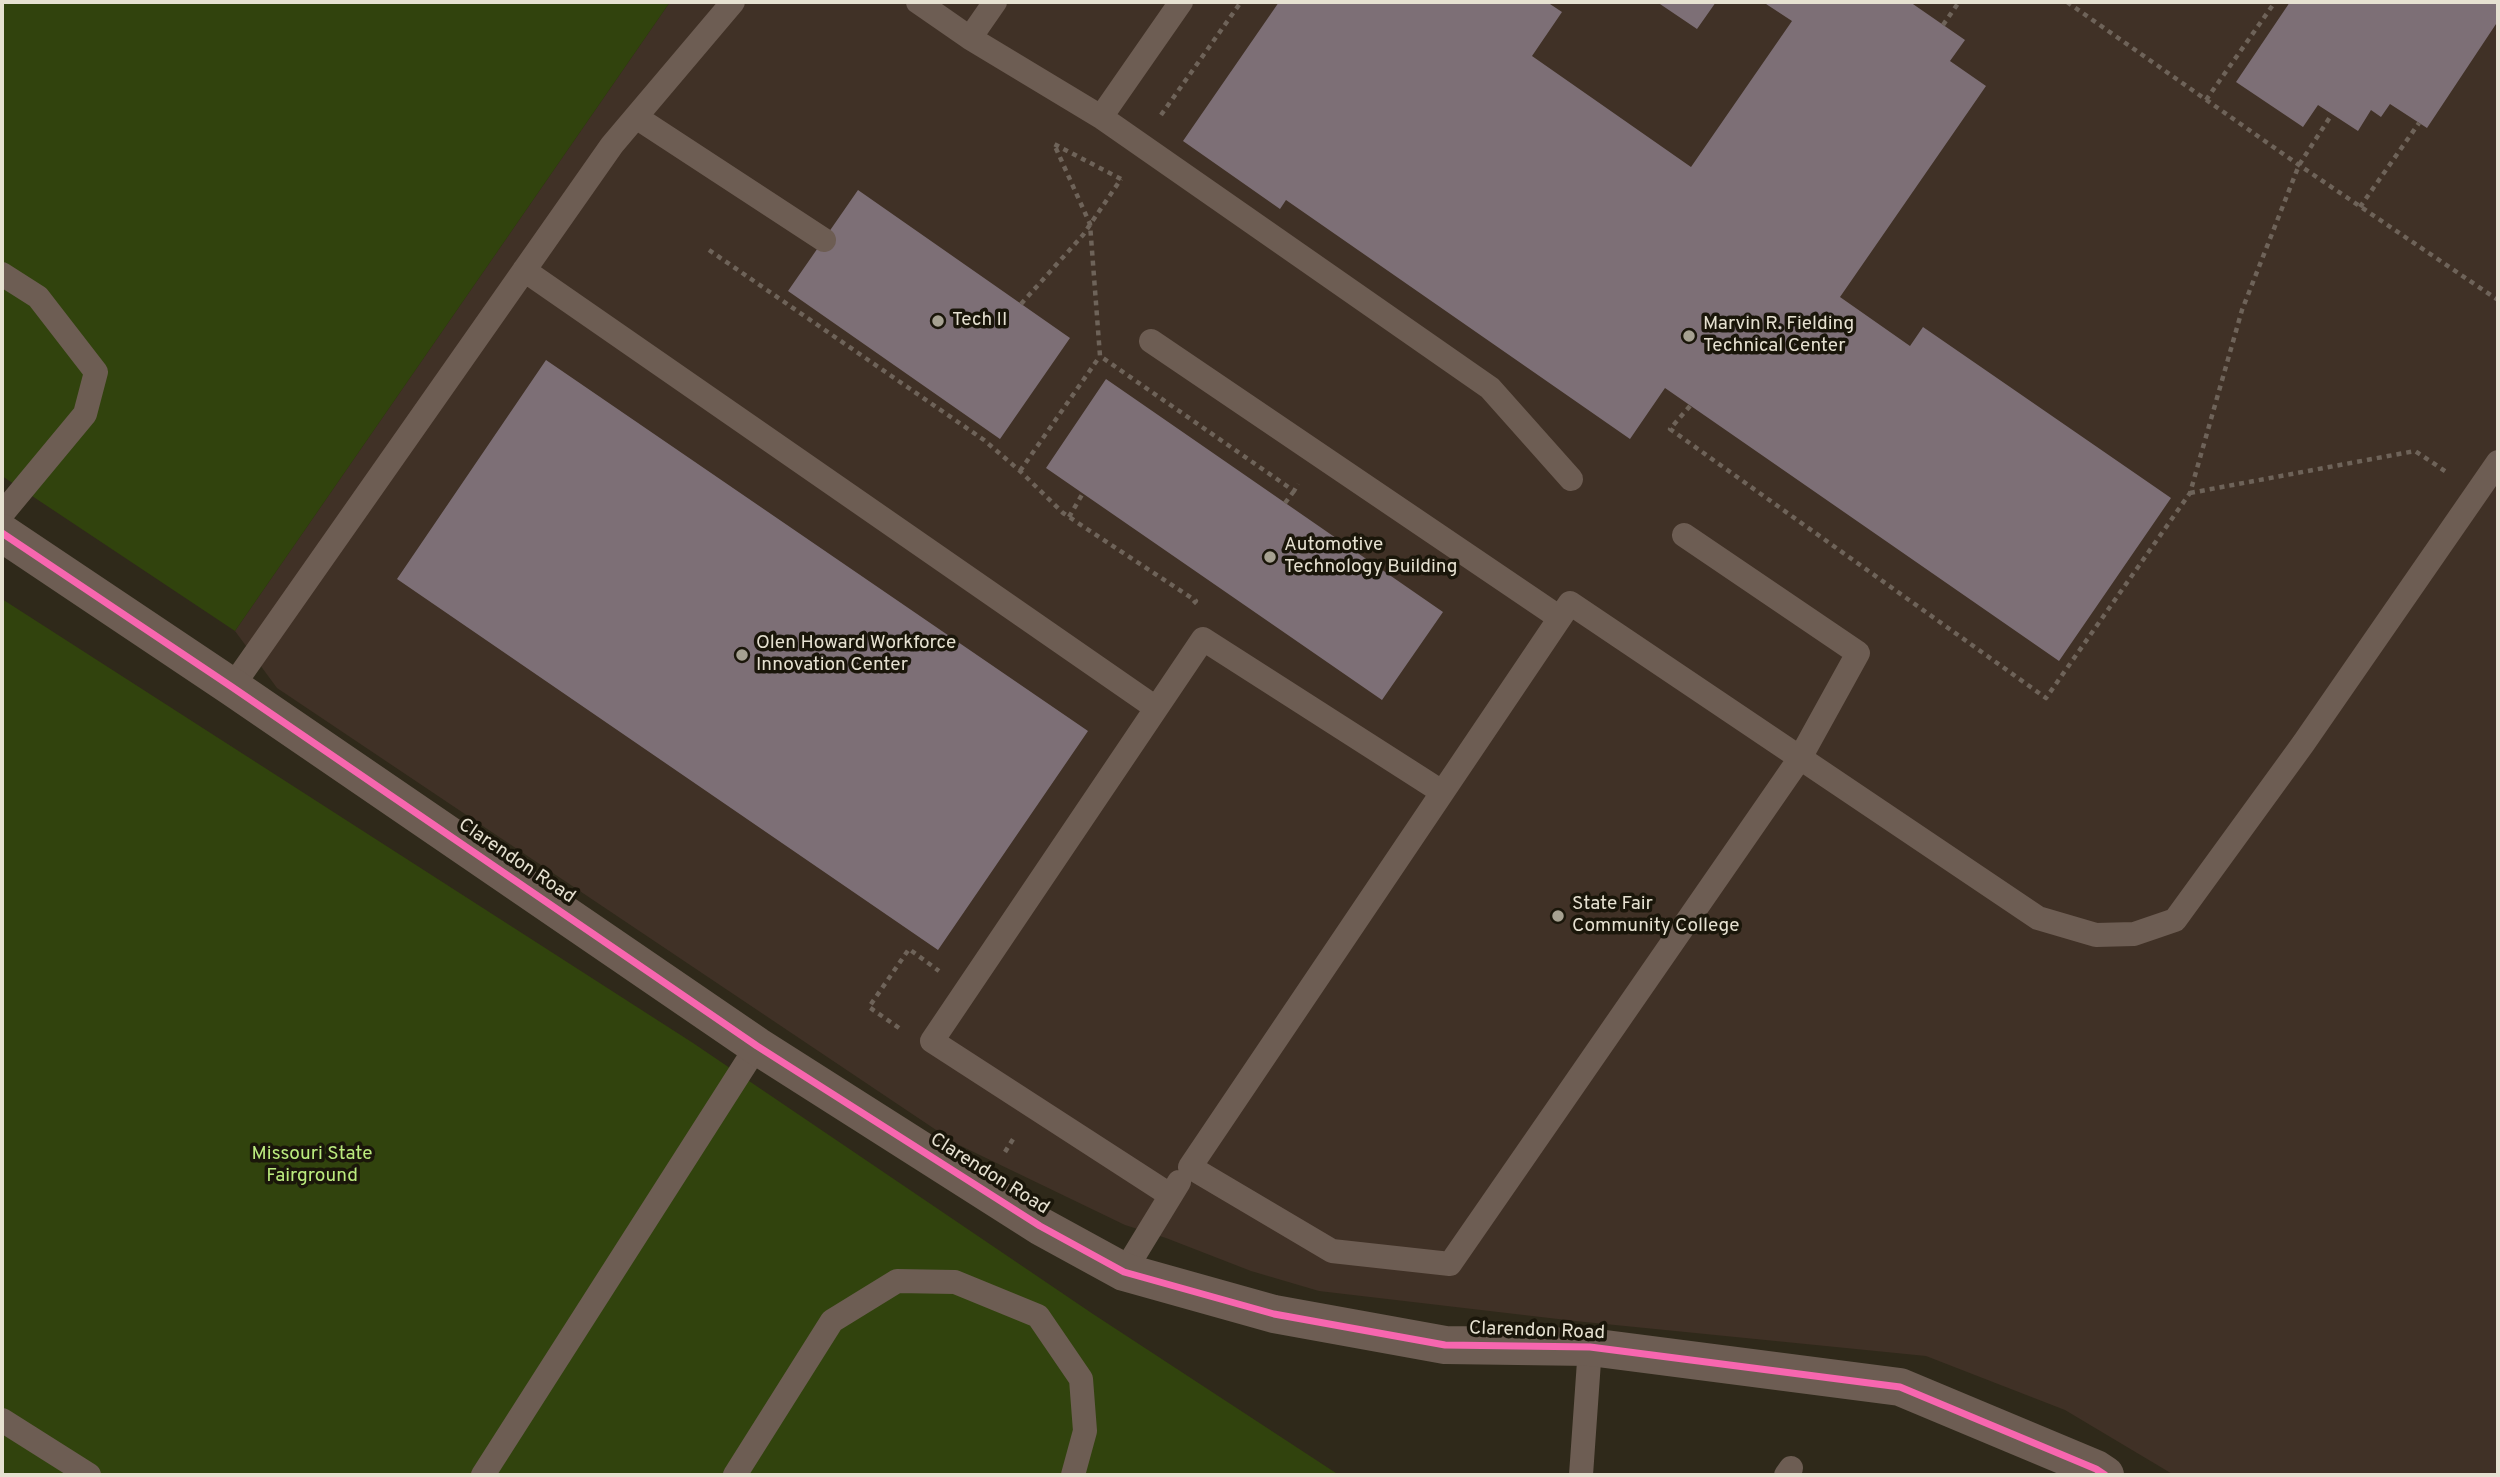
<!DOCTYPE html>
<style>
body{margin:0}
#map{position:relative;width:2500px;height:1477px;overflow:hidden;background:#2f291a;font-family:Overpass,sans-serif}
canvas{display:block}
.frame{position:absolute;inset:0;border:4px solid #e6e1d1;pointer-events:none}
</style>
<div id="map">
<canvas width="2500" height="1477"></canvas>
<div class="frame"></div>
</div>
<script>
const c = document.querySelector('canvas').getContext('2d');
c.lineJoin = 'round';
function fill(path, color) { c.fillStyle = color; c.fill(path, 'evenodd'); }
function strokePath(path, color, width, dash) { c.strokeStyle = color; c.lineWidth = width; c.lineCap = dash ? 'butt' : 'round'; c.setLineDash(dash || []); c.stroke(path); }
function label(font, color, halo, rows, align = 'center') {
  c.font = font + ' Overpass,sans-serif'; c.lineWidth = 7; c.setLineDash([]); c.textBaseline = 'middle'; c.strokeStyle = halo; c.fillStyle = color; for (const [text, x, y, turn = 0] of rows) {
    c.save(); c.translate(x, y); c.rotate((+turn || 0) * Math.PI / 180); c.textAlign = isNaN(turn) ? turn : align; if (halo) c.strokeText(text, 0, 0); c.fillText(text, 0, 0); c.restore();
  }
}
const education = new Path2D(`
 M 670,2 L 2498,2 L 2498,1475 L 2174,1475 L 2065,1410 L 1926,1356 L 1575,1321 L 1319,1291 L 1251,1271 L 1166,1238 L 1125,1225 L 957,1144 L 277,688 L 235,631 Z`);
const green = new Path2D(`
 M 2,2 L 670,2 L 235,631 L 2,476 Z
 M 2,599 L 693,1043 L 1093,1314 L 1339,1475 L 2,1475 Z`);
const building = new Path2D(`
 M 1279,2 L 1547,2 L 1562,12 L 1532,56 L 1691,167 L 1792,21 L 1763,2 L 1910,2 L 1965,40 L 1950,61 L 1986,86 L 1840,297 L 1910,346 L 1923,327 L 2171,498 L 2059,661 L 1665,388 L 1630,439 L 1286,200 L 1280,209 L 1183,141 Z
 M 1657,2 L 1716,2 L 1697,29 Z
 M 2290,2 L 2498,2 L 2498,21 L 2427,128 L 2390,104 L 2381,117 L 2371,110 L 2358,131 L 2318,105 L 2303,127 L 2236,82 Z
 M 858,190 L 1070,338 L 1000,439 L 788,291 Z
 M 546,360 L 1088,731 L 938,950 L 397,579 Z
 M 1106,379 L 1443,612 L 1382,700 L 1046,468 Z`);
const path = new Path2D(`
 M 2067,2 L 2299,165 L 2498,300
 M 1943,25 L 1959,2
 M 2206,100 L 2275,2
 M 1161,115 L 1241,2
 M 1121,179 L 1054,144 L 1090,224 L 1100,356 L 1294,491 L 1298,484
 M 2360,207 L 2419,123
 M 709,250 L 984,440 L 1020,471 L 1063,513 L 1196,601 L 1193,604
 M 1021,304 L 1083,235 L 1121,179
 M 1690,406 L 1670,429 L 2046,698 L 2190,493 L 2242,310 L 2299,165 L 2332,114
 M 1020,471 L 1100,356
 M 2190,493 L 2415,451 L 2448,473
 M 1285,503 L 1294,491
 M 1069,517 L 1083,493
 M 899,1028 L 869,1007 L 909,949 L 939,971
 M 1005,1152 L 1015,1136`);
const service = new Path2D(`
 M 918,2 L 970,38
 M 995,2 L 970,38 L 1101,117 L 1181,2
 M 636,117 L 824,240
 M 1101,117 L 1490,388 L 1571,479
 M 524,270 L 1156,708
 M 2,274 L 38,297 L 96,372 L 85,414 L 2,514
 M 1151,341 L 1560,618
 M 1684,535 L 1858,653 L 1800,758 L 1450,1264 L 1332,1251 L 1190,1167 L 1570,603 L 2038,918 L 2096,935 L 2134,934 L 2175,920 L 2303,744 L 2498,462
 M 232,687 L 612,145 L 733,2
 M 1170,1195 L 932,1041 L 1203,639 L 1442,792
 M 1124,1272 L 1179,1182
 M 2,1420 L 89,1475
 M 483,1475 L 757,1046
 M 735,1475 L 832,1321 L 897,1281 L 955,1282 L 1038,1316 L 1081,1379 L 1085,1431 L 1073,1475
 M 1581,1475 L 1590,1347
 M 1786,1475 L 1791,1468`);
const tertiary = new Path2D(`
 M 2,533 L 232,687 L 757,1046 L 1040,1226 L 1124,1272 L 1274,1314 L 1445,1345 L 1590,1347 L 1900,1387 L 2096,1469 L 2105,1475`);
const cycleway = new Path2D(`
 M 2,533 L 232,687 L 757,1046 L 1040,1226 L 1124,1272 L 1274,1314 L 1445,1345 L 1590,1347 L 1900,1387 L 2096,1469 L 2105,1475`);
const markers = [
 [938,321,7,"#a6a191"],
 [1689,336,7,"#a6a191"],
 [1270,557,7,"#a6a191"],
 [742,655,7,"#a6a191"],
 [1558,916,7,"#a6a191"]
];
const poiNames = [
 ["Tech II",952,321],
 ["Marvin R. Fielding",1703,325],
 ["Technical Center",1703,347],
 ["Automotive",1284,546],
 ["Technology Building",1284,568],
 ["Olen Howard Workforce",756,644],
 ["Innovation Center",756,666],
 ["State Fair",1572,905],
 ["Community College",1572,927]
];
const streetNames = [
 ["Clarendon Road",516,862,34],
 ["Clarendon Road",989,1175,32],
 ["Clarendon Road",1537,1332,2]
];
const parkNames = [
 ["Missouri State",312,1155],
 ["Fairground",312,1177]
];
fill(education, '#403126');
fill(green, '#31430d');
fill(building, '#7d6f76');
strokePath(path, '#6e6359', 4.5, [5, 5]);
strokePath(service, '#6d5d53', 24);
strokePath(tertiary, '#6d5d53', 38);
strokePath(cycleway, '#f766af', 7);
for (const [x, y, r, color] of markers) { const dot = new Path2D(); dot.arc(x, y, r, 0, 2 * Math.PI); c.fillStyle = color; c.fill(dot); strokePath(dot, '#1a160a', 2.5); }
label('19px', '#e6e1d1', '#1a160a', poiNames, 'left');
label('19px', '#e6e1d1', '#1a160a', streetNames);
label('19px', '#bbeb7e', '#1a160a', parkNames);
</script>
